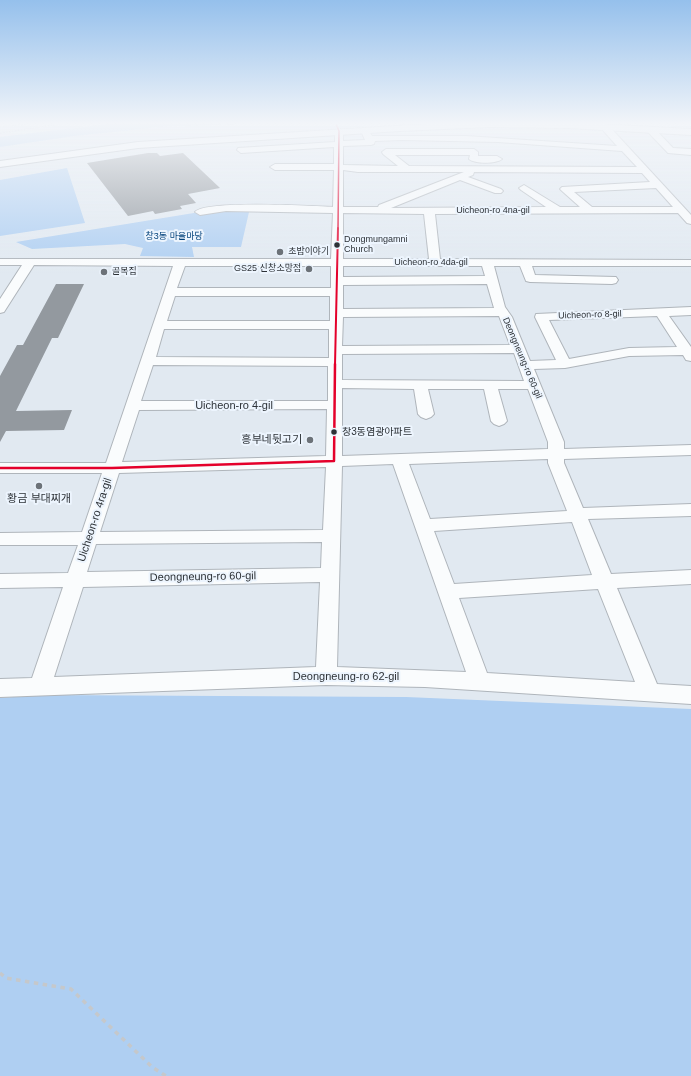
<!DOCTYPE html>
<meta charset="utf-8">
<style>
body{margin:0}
canvas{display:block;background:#e1e9f1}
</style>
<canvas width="691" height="1076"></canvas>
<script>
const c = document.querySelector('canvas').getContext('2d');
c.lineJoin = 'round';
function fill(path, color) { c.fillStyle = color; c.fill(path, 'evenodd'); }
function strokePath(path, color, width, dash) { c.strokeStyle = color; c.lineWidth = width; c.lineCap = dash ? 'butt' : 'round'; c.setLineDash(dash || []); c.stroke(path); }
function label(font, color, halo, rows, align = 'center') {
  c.font = font + ' Arial,"Noto Sans KR",sans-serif'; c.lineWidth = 4; c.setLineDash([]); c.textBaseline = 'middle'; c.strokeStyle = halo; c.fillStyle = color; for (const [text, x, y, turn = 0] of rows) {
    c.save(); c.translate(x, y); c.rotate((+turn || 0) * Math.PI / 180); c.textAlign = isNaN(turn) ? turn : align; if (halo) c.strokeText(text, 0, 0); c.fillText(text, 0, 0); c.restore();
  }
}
const green = new Path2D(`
 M 67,168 L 85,223 L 0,236 L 0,180 Z
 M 200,212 L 249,212 L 241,247 L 192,247 L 194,257 L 140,256 L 143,248 L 125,244 L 32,249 L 16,242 Z
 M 41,695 L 406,697 L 691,709 L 691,1076 L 0,1076 L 0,698 Z`);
const water = new Path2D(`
 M 107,124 L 241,124 L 160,127 L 74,136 L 0,147 L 0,137 Z`);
const building = new Path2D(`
 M 148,153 L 157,153 L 160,156 L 183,153 L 220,188 L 188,194 L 196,203 L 180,206 L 182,209 L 155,214 L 153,211 L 128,216 L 87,163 Z
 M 56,284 L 84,284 L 58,338 L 52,338 L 16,411 L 72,410 L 64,430 L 6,431 L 0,442 L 0,376 L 17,345 L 23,345 Z`);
const pathFar1 = new Path2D(`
 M 0,127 L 27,124
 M 0,133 L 61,124`);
const path = new Path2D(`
 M 0,973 L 6,978 L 71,989 L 152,1067 L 166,1076`);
const minor = new Path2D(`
 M 601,124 L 607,124 L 691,215 L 691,224 L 687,223 L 678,213 L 435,214 L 440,259 L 691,260 L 691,266 L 532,266 L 535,275 L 616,277 L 618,280 L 616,283 L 612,284 L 530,282 L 526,281 L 520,266 L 494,266 L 505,307 L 512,317 L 530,361 L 556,360 L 535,317 L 536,314 L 691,307 L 691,315 L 669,316 L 691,347 L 691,361 L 686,360 L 683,355 L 629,356 L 565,368 L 534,369 L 564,442 L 564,449 L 691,445 L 691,455 L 564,459 L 564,463 L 583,508 L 691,504 L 691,516 L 588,519 L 611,574 L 691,570 L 691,584 L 617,588 L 657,684 L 691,686 L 691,704 L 425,687 L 326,685 L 0,697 L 0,679 L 32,678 L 63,587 L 0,588 L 0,574 L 68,573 L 78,545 L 0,545 L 0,533 L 82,532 L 102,473 L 0,473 L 0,463 L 106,463 L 173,266 L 34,265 L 4,312 L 0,313 L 0,299 L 22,265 L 0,265 L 0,259 L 331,259 L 333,213 L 226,211 L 200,215 L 195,212 C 205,200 312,206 333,207 L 334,170 L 275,170 L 270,167 L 275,164 L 334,164 L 334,147 L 241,153 L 237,150 L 238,148 L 335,142 L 335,131 L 339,128 L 343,131 L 343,141 L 365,140 L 362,133 L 366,130 L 369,131 L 372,136 L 466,136 L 617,146 L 601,128 L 600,126 ZM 402,140 L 498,142 L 622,151 L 637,167 L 409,166 L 395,155 L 470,155 L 469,159 C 475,164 496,164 502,159 L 497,156 L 478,156 L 478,152 L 474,149 L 386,149 L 382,152 L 383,154 L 398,166 L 343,165 L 343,146 L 371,145 L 374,144 L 375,141 ZM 343,170 L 358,172 L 464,172 L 379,205 L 378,207 L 343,207 ZM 474,172 L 642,173 L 650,182 L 562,187 L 560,189 L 562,191 L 580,207 L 560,207 L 524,185 L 519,188 L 521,190 L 546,207 L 391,208 L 460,180 L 495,193 L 501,193 L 503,191 L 501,189 L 468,177 L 473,175 ZM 656,188 L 673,207 L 592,207 L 574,192 ZM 343,213 L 424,214 L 429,259 L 343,259 ZM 185,266 L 331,266 L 331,288 L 177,288 ZM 343,266 L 482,266 L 485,276 L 343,277 ZM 487,284 L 494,308 L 343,309 L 343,285 ZM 175,296 L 330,296 L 330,321 L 167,321 ZM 499,316 L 510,345 L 342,346 L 343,317 ZM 657,316 L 677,347 L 629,348 L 569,359 L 549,320 ZM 164,329 L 329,329 L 329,358 L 156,357 ZM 514,353 L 524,381 L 342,380 L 342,354 ZM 153,365 L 328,366 L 328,401 L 141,401 ZM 342,388 L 414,389 L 418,414 L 421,417 L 426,419 L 431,417 L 434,414 L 428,389 L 484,389 L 491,421 L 494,424 L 499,426 L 504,424 L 507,421 L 498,389 L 528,389 L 548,442 L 548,449 L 342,456 ZM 327,409 L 326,456 L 122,462 L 139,410 ZM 548,459 L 548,463 L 567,511 L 430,519 L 409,464 ZM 393,464 L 466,672 L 337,667 L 342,466 ZM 326,467 L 323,530 L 100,532 L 119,473 ZM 572,522 L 592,575 L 454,584 L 434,531 ZM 322,542 L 321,568 L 87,572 L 96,544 ZM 320,582 L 316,667 L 54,677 L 83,587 ZM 598,589 L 635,682 L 487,673 L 459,598 Z
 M 647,127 L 653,127 L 673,148 L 691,149 L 691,155 L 668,153 L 647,131 L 646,129 Z`);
const tertiary = new Path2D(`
 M 427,124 L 599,124 L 691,129 L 691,135 L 568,128 L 489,127 L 400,131 L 138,148 L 0,167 L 0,161 L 138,142 Z`);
const bus1Far2 = new Path2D(`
 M 336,124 L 339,131 L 338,229`);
const bus1Far1 = new Path2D(`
 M 335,365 L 338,228`);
const bus1 = new Path2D(`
 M 0,468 L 112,468 L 334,461 L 335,364`);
const markers = [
 [337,245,3.5,"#2d3237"],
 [280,252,4,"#6c7278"],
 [309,269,4,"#6c7278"],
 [104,272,4,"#6c7278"],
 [334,432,3.5,"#2d3237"],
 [310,440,4,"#6c7278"],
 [39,486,4,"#6c7278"]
];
const farStreetnames = [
 ["Uicheon-ro 4na-gil",493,211],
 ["Uicheon-ro 4da-gil",431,263],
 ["Uicheon-ro 8-gil",590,315,-2],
 ["Deongneung-ro 60-gil",522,358,67]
];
const farParknames = [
 ["창3동 마을마당",174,237]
];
const farBusnames = [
 ["Dongmungamni",344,240],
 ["Church",344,250]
];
const farPoinames = [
 ["초밥이야기",288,252],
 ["GS25 신창소망점",301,269,"right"],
 ["골목집",112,272]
];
const busNames = [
 ["창3동염광아파트",342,432]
];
const streetNames = [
 ["Uicheon-ro 4-gil",234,406],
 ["Uicheon-ro 4ra-gil",95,520,-72],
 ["Deongneung-ro 60-gil",203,577,-1],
 ["Deongneung-ro 62-gil",346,677]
];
const poiNames = [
 ["흥부네뒷고기",302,440],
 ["황금 부대찌개",39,499,"center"]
];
fill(green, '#afcff2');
fill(water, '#b8d3f1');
fill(building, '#93999f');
strokePath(minor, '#afb5bb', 2);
strokePath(tertiary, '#afb5bb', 2);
strokePath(pathFar1, '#c5c8cb', 1.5, [1.5, 1.5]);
strokePath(path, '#c5c8cb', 3.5, [4.5, 4.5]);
fill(minor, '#fafcfd');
fill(tertiary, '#fafcfd');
strokePath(bus1Far2, '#e4002b', 1.5);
strokePath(bus1Far1, '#e4002b', 2);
strokePath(bus1, '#e4002b', 2.5);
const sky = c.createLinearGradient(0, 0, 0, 274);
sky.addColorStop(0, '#95c0ec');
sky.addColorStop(0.45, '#f2f5f9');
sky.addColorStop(1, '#f2f5f900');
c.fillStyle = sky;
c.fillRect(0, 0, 691, 274);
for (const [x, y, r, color] of markers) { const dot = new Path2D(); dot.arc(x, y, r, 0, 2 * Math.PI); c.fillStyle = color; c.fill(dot); strokePath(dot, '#edf5fe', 1.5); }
label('9px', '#2d3237', '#edf5fe', farStreetnames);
label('9px', '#00407a', '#edf5fe', farParknames);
label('9px', '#2d3237', '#edf5fe', farBusnames, 'left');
label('9px', '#2d3237', '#edf5fe', farPoinames, 'left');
label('10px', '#2d3237', '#edf5fe', busNames, 'left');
label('11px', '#2d3237', '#edf5fe', streetNames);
label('11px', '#2d3237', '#edf5fe', poiNames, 'right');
</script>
